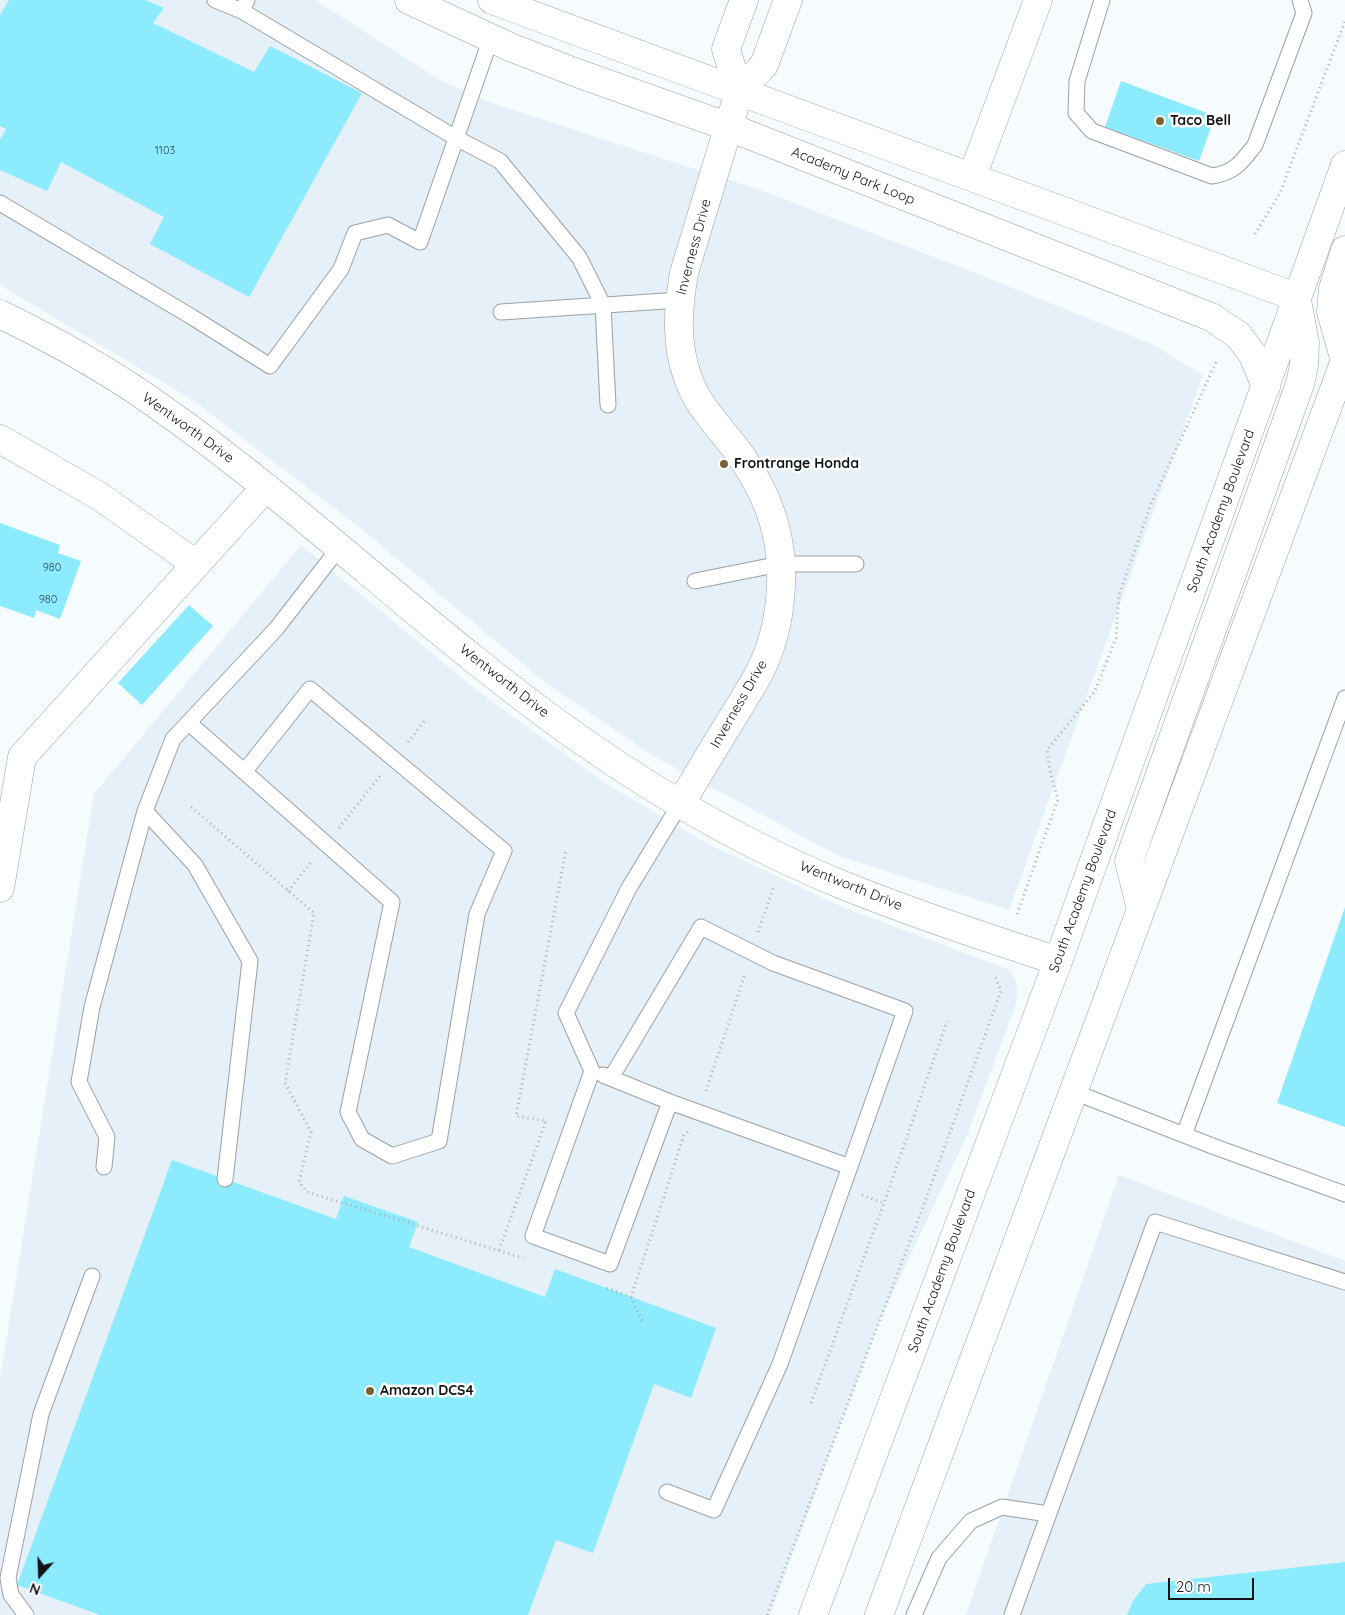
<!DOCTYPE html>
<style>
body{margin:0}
#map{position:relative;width:1345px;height:1615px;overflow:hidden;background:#f6fbfe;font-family:Quicksand,sans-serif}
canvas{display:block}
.north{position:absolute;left:15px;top:1550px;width:50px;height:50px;-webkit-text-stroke:4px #fff;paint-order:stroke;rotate:200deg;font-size:14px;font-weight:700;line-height:20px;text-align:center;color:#121416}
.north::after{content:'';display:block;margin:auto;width:18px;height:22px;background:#121416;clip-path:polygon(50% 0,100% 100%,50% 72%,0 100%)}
.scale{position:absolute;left:1168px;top:1578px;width:86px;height:22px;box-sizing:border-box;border:2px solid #121416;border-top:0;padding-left:6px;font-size:15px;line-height:18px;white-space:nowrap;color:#121416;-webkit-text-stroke:4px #fff;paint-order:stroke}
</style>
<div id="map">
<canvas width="1345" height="1615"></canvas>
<div class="north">N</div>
<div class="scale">20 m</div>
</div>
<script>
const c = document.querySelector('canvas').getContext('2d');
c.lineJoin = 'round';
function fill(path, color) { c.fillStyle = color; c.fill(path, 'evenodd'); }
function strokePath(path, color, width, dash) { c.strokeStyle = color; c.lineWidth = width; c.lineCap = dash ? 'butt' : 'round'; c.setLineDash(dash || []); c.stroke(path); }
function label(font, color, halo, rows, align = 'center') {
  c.font = font + ' Quicksand,sans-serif'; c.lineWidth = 5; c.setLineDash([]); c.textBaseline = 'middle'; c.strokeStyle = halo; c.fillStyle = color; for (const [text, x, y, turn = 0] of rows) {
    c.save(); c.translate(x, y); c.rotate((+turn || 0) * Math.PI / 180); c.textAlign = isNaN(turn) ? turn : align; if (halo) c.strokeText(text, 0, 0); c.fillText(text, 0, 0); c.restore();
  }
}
const built = new Path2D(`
 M 0,0 L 315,0 L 440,80 L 489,102 L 763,191 L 960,267 L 1152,344 L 1203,375 L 1009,910 L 839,856 L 655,757 L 547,684 L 359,527 L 194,401 L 0,285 Z
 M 301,545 L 479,692 L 605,783 L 710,845 L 845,908 L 1010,970 L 1016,980 L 1018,992 L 1016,1004 L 968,1133 L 879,1322 L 770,1615 L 0,1615 L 0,1380 L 94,794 Z
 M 1119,1175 L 1345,1261 L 1345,1615 L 966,1615 Z`);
const building = new Path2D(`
 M 9,0 L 145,0 L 164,8 L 153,23 L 254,72 L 270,46 L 362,93 L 249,297 L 150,244 L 164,217 L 61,162 L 47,191 L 0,170 L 0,140 L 6,129 L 0,126 L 0,15 Z
 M 1121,81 L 1215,116 L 1199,161 L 1105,127 Z
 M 0,523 L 60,545 L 58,553 L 81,561 L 60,619 L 36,610 L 34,618 L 0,606 Z
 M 189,605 L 213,626 L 142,705 L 118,683 Z
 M 1345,907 L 1345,1127 L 1277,1103 Z
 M 172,1160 L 336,1219 L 344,1196 L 418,1222 L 409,1247 L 545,1297 L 555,1269 L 716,1328 L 691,1398 L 654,1384 L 593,1553 L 556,1540 L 528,1615 L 100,1615 L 17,1585 Z
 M 1345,1562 L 1345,1615 L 1127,1615 L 1133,1601 L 1146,1584 Z`);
const path = new Path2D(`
 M 1255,234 L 1280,193 L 1345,21
 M 408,742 L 425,720
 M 191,807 L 314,913 L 285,1083 L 311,1132 L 299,1182 L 307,1192 L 523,1258
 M 339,828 L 380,776
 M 288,891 L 313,860
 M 1017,914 L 1058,799 L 1050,771 L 1047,750 L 1095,691 L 1116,638 L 1119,595 L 1151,504 L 1217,360
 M 758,932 L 774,886
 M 706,1091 L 745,974
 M 862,1195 L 884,1203
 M 499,1250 L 546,1121 L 516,1116 L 566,850
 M 607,1288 L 631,1297 L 684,1135 L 688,1132
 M 631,1297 L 642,1321
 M 811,1403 L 884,1203 L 947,1021
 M 767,1615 L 920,1215 L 1001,991 L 995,976`);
const lane = new Path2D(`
 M 215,0 L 242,11 L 247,0
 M 1102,0 L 1077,81 L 1076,113 L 1092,131 L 1212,176 C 1234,173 1241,163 1255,145 L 1304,13 L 1300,0
 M 242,11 L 456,138 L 500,161 L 579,257 L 603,305 L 608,405
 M 0,203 L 192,317 L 270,366 L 341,269 L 355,233 L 388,225 L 420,242 L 491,38
 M 501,312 L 680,300
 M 695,581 L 780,564 L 856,564
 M 189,723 L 392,902 L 348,1112 L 362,1139 L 392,1156 L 439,1141 L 477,914 L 504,851 L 310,689 L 244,772
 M 145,811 L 195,865 L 250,961 L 225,1179
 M 603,1075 L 670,1102 L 850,1167
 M 611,1078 L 701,927 L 773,963 L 905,1011 L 780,1364 L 714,1510 L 667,1492
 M 1074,1092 L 1215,1147 L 1345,1194
 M 670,1102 L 610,1264 L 533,1236 L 592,1071 L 566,1013 L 629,888 L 680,804
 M 1184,1135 L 1345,698
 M 104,1167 L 107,1137 L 79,1082 L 92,1007 L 145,811 L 173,739 L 276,629 L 339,548
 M 26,1615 L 11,1595 L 8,1578 L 41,1414 L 92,1276
 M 914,1615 L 939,1558 L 971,1521 L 1002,1507 L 1048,1514
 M 1012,1615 L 1155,1222 L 1345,1282`);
const street = new Path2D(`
 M 739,92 L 726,49 L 744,0
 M 972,177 L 1038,0
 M 0,314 C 51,339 101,366 147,398 C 299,503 430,634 581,740 C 665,799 755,850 850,888 C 918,915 988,938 1058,961
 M 0,439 L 99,496 L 196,564
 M 680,804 C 698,775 715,746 733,717 C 746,695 761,674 769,650 C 782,615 785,567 776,531 C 770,505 756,478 741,456 C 723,430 698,408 688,378 C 675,343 678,309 684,273 L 739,92 L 764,65 L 788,0
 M 0,888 L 22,757 L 266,487`);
const secondary = new Path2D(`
 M 409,0 L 510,47 L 577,73 L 729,127 L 1211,317 L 1238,335 L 1253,355 L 1266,387
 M 492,0 L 1296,297`);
const highway = new Path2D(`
 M 1345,361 L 1331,312 L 1333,289 L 1345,250
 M 1141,909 L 1129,861 L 1300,384 L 1304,365 L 1305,343 L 1297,300
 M 813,1615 L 1058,961 L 1345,165
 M 879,1615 L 1345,360`);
const markers = [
 [1160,121,5,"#786332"],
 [724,464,5,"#786332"],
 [370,1391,5,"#786332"]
];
const numberNames = [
 ["1103",165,151],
 ["980",52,568],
 ["980",48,600]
];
const poiNames = [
 ["Taco Bell",1170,121],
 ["Frontrange Honda",734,464],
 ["Amazon DCS4",380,1391]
];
const streetNames = [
 ["Academy Park Loop",853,176,22],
 ["Inverness Drive",694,247,-75],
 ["Wentworth Drive",188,428,36],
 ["South Academy Boulevard",1221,511,-70],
 ["Wentworth Drive",504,681,38],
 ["Inverness Drive",739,704,-60],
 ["Wentworth Drive",851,886,22],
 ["South Academy Boulevard",1083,891,-70],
 ["South Academy Boulevard",942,1271,-70]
];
fill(built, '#e6f0f8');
fill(building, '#8cebfc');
strokePath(lane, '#9aa1a6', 17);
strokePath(street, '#9aa1a6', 29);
strokePath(secondary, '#9aa1a6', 29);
strokePath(highway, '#9aa1a6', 29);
strokePath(path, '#abafb2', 3, [1, 4]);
strokePath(lane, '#fff', 15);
strokePath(street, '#fff', 28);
strokePath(secondary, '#fff', 28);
strokePath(highway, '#fff', 28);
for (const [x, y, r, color] of markers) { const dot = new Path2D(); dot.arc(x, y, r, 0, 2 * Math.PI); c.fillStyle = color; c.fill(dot); strokePath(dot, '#fff', 2); }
label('11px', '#304a50', null, numberNames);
label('bold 14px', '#121416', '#fff', poiNames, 'left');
label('14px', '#121416', '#fff', streetNames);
</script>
